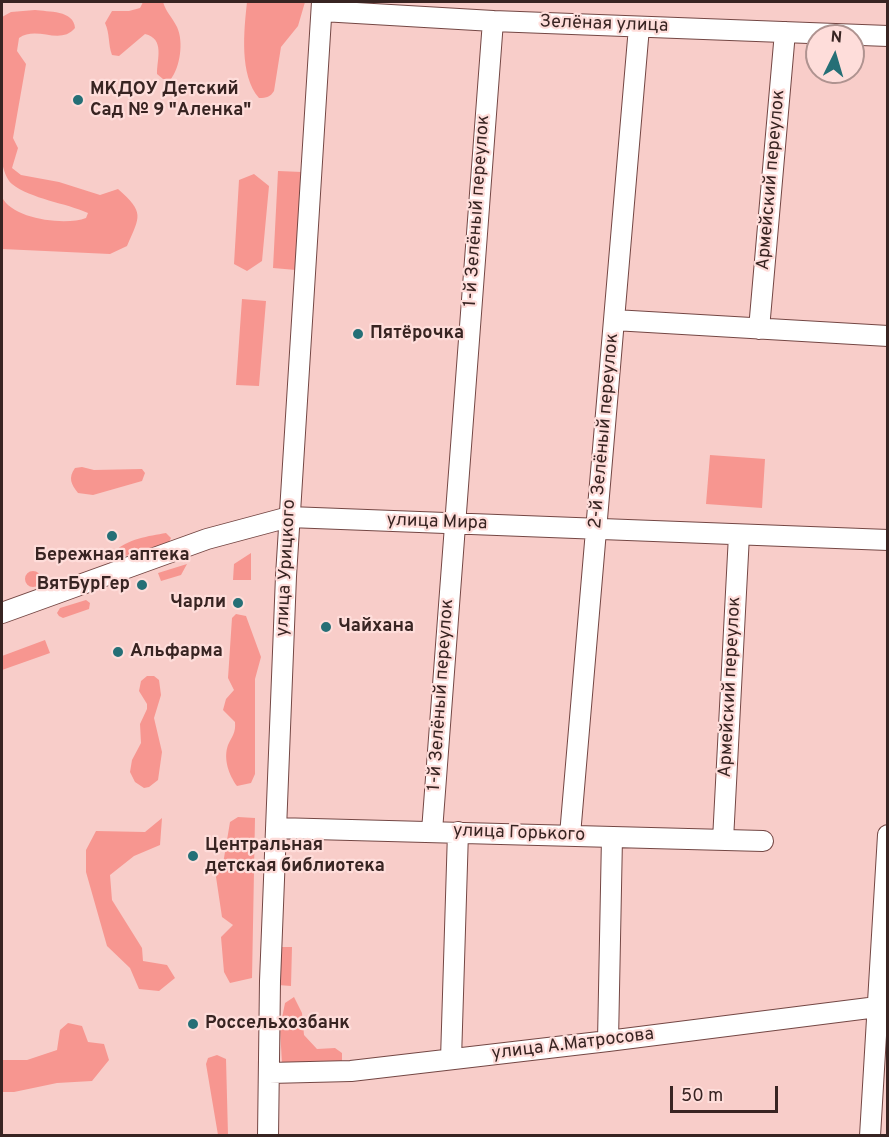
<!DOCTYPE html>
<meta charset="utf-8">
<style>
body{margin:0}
#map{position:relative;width:889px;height:1137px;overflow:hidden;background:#f8cdc9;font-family:Overpass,sans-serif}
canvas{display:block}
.frame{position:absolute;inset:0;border:3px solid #382422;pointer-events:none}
.north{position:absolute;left:805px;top:24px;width:60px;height:60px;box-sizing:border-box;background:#feddda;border:2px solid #af9390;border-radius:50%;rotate:5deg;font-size:16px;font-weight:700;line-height:24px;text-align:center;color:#382422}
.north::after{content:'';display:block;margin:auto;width:21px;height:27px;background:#256f76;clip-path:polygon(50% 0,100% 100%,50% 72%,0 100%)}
.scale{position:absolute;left:670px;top:1086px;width:108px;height:27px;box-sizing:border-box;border:3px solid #382422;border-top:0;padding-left:8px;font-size:18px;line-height:21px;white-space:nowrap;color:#382422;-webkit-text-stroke:4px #feddda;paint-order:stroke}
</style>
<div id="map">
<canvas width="889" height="1137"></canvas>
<div class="frame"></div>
<div class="north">N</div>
<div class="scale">50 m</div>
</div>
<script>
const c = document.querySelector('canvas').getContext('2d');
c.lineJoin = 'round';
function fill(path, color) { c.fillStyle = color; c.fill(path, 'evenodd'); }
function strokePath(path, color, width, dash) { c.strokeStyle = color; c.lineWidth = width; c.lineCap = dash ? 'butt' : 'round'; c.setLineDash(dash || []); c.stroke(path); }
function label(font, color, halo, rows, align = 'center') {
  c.font = font + ' Overpass,sans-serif'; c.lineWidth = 4.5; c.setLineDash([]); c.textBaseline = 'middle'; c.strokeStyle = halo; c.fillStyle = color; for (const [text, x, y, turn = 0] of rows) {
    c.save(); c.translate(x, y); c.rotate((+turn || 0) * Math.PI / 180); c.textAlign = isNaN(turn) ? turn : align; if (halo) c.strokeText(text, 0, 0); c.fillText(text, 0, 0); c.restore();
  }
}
const green = new Path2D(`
 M 143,2 L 163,2 C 166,12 172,17 177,27 C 184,42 180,67 171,79 L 163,79 L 157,74 C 157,58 165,39 145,34 L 119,56 L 112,55 C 108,44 110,34 105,23 L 112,11 L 129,11 L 140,8 Z
 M 247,2 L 305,2 L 298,26 L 281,47 L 274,91 C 270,97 267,98 259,98 C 239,75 244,30 247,2 Z
 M 35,10 C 48,12 74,10 75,28 C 60,46 37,25 19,38 L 17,51 L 26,64 L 13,138 L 18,148 L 12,168 L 21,175 L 59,182 L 100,195 L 118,189 C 145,213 140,216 127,246 L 110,254 L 2,249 L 2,197 C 12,219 65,226 86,218 L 88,213 C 66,203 31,199 12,184 C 6,179 4,170 2,163 L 2,17 L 11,12 Z
 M 278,171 L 302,172 L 296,270 L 273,268 Z
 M 254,174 L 269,186 L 262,261 L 247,271 L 234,264 L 239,180 Z
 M 242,299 L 266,301 L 259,386 L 236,385 Z
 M 710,455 L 765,459 L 762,508 L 706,504 Z
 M 82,467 L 94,470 L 142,469 L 145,473 L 142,481 L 93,495 L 78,493 C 71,484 68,478 75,468 Z
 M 166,533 L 171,538 L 168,544 L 118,558 L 114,552 C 127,539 149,536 166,533 Z
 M 251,553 L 251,580 L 233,580 L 234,564 Z
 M 187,564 L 181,575 L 161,581 L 158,573 Z
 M25 579a8 8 0 1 1 16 0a8 8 0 1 1-16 0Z
 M 86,600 L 90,603 L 89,609 L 63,618 L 59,616 L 57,613 L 60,608 Z
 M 236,614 L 246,616 L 261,657 L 255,679 L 255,774 L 251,783 L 237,786 C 229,775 223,759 228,745 C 232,736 236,733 235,722 L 223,710 L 226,699 L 234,690 L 228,678 L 232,618 Z
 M 45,640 L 50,653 L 2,670 L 2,656 Z
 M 147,676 L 154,676 L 159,680 L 161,695 L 154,718 L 162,752 L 158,780 L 149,787 L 144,788 L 135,782 L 130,772 L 132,760 L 141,743 L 140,724 L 147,709 L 147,704 L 139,691 L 141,681 Z
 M 238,817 L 255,818 L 252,978 L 230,983 L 224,972 L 221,937 L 233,925 L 222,917 L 216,877 L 223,864 L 230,822 Z
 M 162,818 L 160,845 L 134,856 L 110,875 L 112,900 L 142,948 L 143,961 L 167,965 L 175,978 L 159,991 L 139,989 L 130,968 L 107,946 L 86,872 L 86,850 L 96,831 L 145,832 Z
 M 278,947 L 292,947 L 291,986 L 278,985 Z
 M 294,997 L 302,1013 L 304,1035 L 317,1049 L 335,1048 L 342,1053 L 342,1064 L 282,1064 L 280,1028 L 285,1003 Z
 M 68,1023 L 82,1026 L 88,1042 L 104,1044 L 109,1060 L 92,1081 L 57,1083 L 14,1092 L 2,1092 L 2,1060 L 27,1060 L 57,1050 L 60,1030 Z
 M 217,1055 L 226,1059 L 228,1135 L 218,1135 L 206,1064 L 208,1058 Z`);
const minor = new Path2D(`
 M 322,11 L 493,21 L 888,36
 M 614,320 L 888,336
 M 759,329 L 785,32
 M 2,613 L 207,539 L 289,517 L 888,540
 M 276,828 L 763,841
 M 432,831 L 493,21
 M 570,835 L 639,27
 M 723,840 L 739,535
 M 608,1041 L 612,837
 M 451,1059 L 458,832
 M 269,1073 L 351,1071 L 608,1041 L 877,1007
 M 268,1136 L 270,981 L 286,576 L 322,2
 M 870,1136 L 888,835`);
const markers = [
 [78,100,6,"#256f76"],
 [358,334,6,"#256f76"],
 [112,536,6,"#256f76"],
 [142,585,6,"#256f76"],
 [238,603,6,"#256f76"],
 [326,627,6,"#256f76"],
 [118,652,6,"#256f76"],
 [193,856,6,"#256f76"],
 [193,1024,6,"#256f76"]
];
const streetNames = [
 ["Зелёная улица",604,25,2],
 ["Армейский переулок",772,180,-85],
 ["1-й Зелёный переулок",478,211,-86],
 ["2-й Зелёный переулок",605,431,-85],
 ["улица Мира",437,523,2],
 ["улица Урицкого",287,568,-87],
 ["Армейский переулок",731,687,-87],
 ["1-й Зелёный переулок",442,695,-86],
 ["улица Горького",519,834,2],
 ["улица А.Матросова",573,1045,-7]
];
const poiNames = [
 ["МКДОУ Детский",90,90],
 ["Сад № 9 \"Аленка\"",90,111],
 ["Пятёрочка",370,334],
 ["Бережная аптека",112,556,"center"],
 ["ВятБурГер",130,585,"right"],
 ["Чарли",226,603,"right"],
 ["Чайхана",338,627],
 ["Альфарма",130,652],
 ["Центральная",205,846],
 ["детская библиотека",205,867],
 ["Россельхозбанк",205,1024]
];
fill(green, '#f79690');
strokePath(minor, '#744744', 22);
strokePath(minor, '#fff', 20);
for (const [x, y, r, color] of markers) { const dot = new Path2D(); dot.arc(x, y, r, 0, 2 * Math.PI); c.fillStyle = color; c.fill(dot); strokePath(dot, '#feddda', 2); }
label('18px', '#382422', '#feddda', streetNames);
label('bold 18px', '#382422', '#feddda', poiNames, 'left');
</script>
